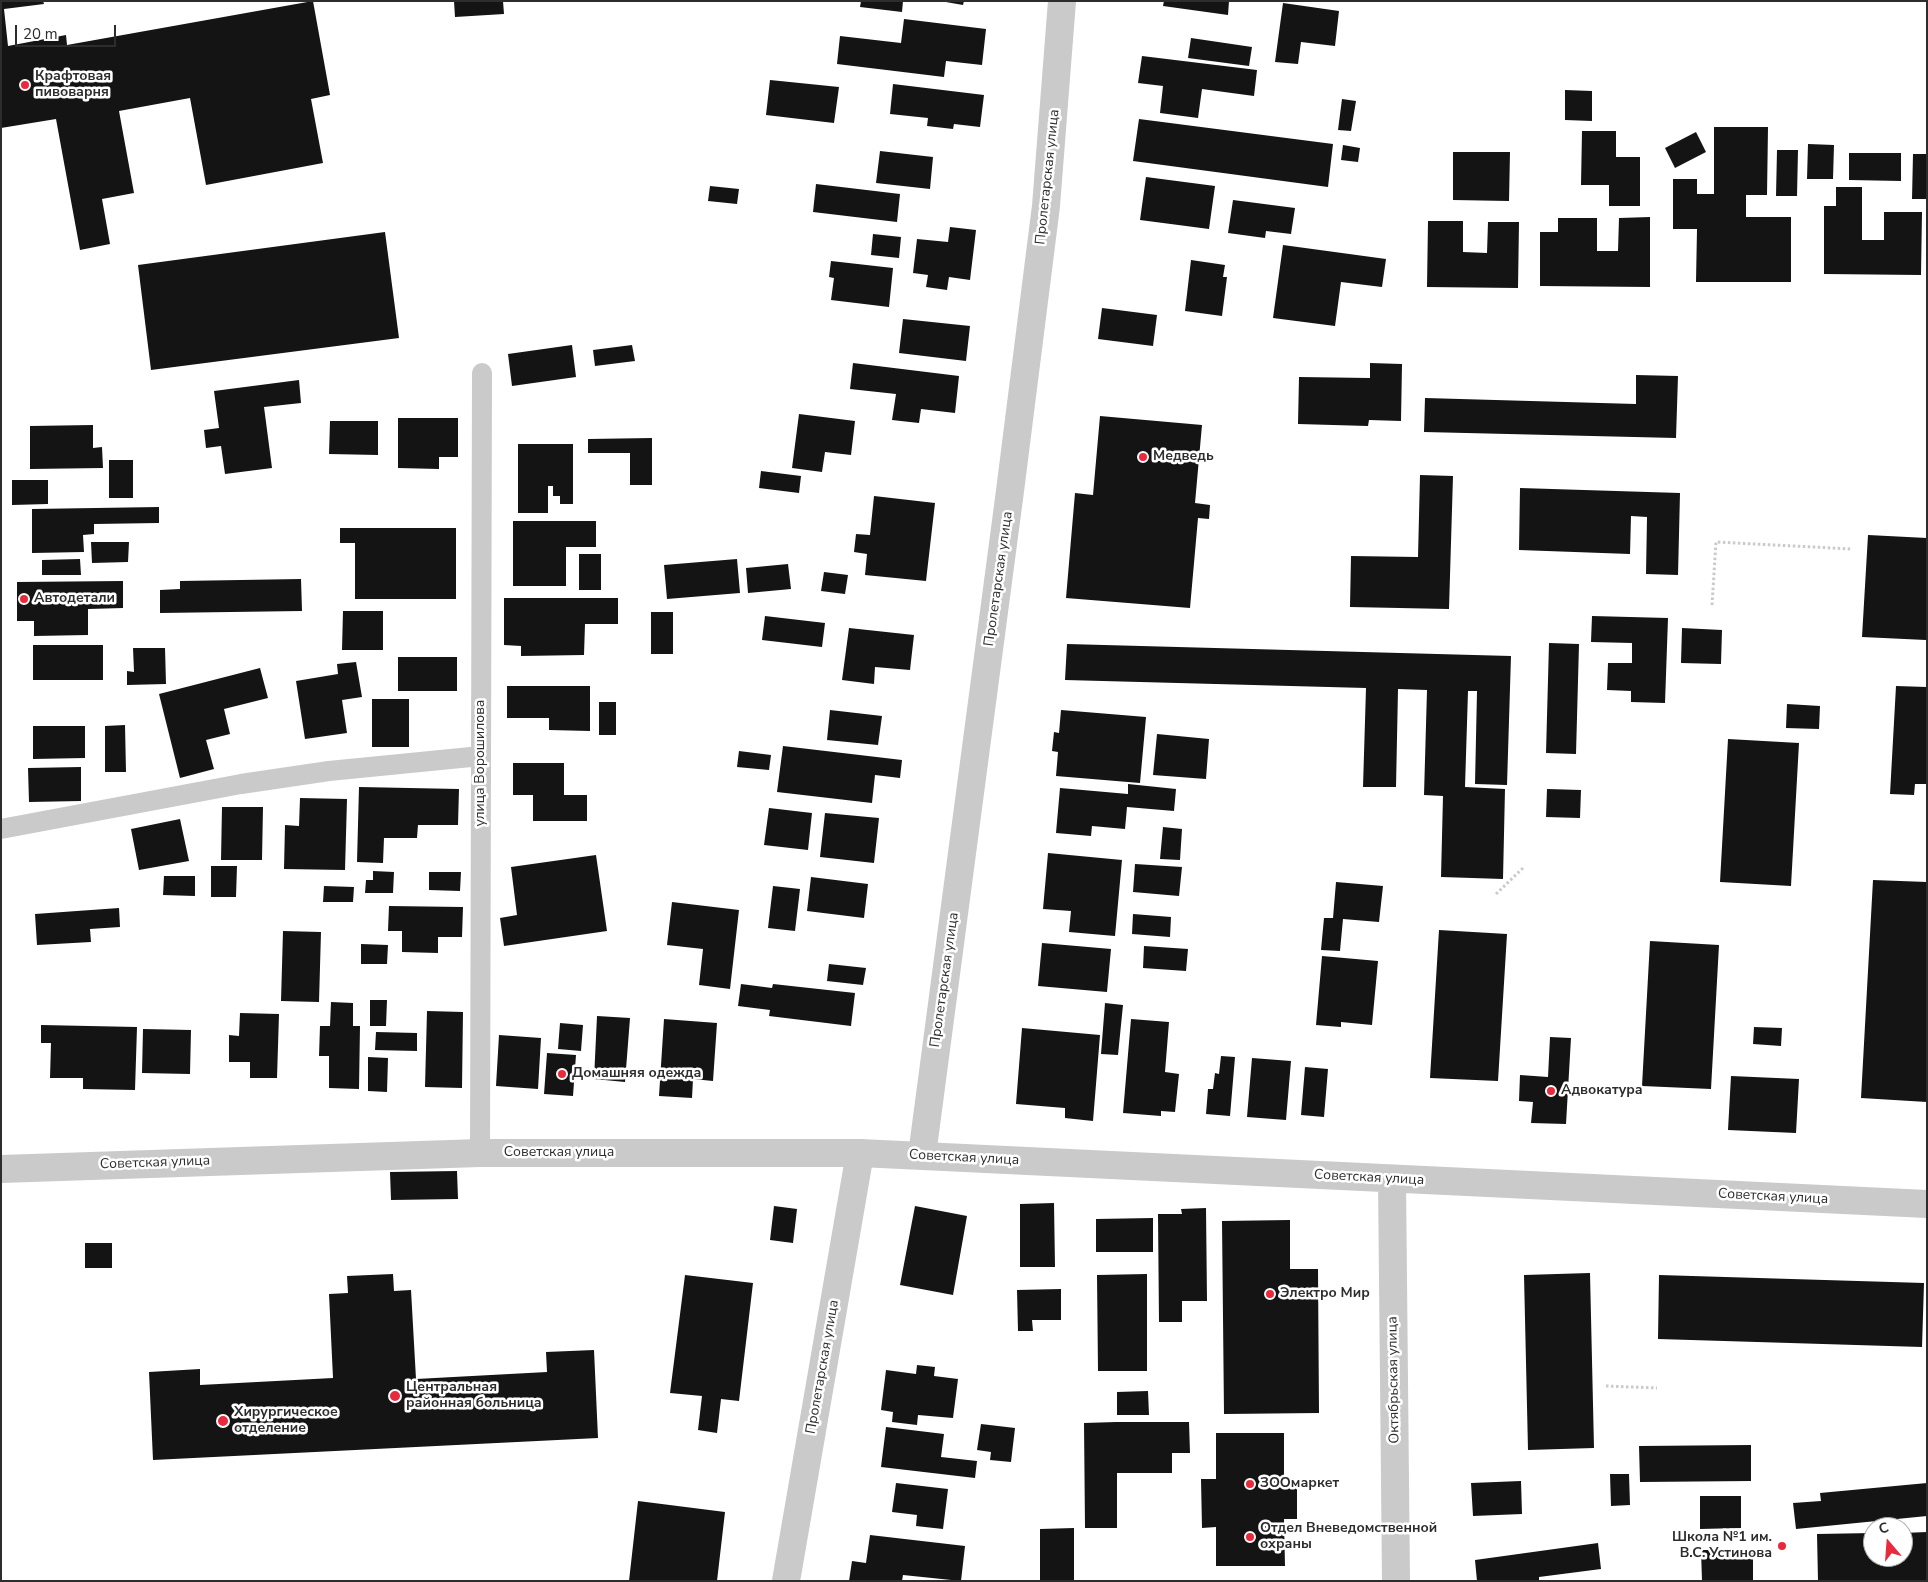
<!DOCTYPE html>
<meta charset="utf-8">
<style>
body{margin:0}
#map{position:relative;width:1928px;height:1582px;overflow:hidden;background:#fff;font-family:"Nunito Sans",sans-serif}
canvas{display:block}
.frame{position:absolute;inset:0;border:2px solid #2d2d2d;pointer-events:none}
.north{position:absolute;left:1863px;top:1517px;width:50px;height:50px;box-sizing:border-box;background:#fff;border:1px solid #ababab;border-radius:50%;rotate:342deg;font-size:14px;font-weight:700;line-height:20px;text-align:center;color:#2d2d2d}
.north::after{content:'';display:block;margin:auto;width:18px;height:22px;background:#e9293c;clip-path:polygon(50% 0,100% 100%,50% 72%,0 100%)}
.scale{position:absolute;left:15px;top:25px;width:101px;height:22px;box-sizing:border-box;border:2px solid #2d2d2d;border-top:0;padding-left:6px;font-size:15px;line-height:18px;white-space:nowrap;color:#2d2d2d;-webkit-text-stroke:4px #fff;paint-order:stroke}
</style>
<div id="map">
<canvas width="1928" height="1582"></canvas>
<div class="frame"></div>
<div class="north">С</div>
<div class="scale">20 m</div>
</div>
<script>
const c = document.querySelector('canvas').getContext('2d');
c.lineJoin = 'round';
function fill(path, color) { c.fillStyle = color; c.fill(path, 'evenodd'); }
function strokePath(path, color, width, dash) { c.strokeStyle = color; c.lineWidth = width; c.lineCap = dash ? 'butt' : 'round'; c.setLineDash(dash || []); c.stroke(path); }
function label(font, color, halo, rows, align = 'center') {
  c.font = font + ' "Nunito Sans",sans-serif'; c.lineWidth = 5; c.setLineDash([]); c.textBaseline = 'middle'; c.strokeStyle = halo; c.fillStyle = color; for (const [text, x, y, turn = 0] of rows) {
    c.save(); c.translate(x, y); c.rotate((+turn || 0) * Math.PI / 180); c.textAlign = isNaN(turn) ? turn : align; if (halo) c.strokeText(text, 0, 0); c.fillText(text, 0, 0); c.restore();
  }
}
const building = new Path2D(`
 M 1,1 L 43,1 L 44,4 L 4,9 L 8,46 L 66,35 L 67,45 L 313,1 L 330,95 L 311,99 L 323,163 L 206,185 L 190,98 L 119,111 L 134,193 L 102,199 L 110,244 L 80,250 L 56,119 L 1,128 Z
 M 454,1 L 503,1 L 504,14 L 455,17 Z
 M 861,1 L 903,1 L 902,12 L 860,7 Z
 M 940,1 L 964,1 L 963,5 Z
 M 1164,1 L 1229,1 L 1228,15 L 1163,6 Z
 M 1283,3 L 1339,11 L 1335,46 L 1301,42 L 1298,64 L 1275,62 Z
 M 904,19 L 986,29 L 982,65 L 946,61 L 944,77 L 837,64 L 840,36 L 901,43 Z
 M 1191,38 L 1252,47 L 1249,66 L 1188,58 Z
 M 1142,56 L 1257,70 L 1254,96 L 1202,89 L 1198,118 L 1160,113 L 1163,86 L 1138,83 Z
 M 770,80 L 839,87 L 834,123 L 766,115 Z
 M 893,84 L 984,95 L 980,127 L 954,124 L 953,129 L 927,126 L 928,118 L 890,114 Z
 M 1565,90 L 1592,91 L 1592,121 L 1565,120 Z
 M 1342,99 L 1356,101 L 1351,131 L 1338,130 Z
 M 1139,119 L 1333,144 L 1328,187 L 1133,161 Z
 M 1714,127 L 1768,127 L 1767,195 L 1746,195 L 1746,217 L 1791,217 L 1791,282 L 1696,282 L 1697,229 L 1673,229 L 1673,179 L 1697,179 L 1697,194 L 1714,194 Z
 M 1582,131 L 1616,131 L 1616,157 L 1640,157 L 1640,206 L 1609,206 L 1609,185 L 1581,185 Z
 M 1696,132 L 1706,152 L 1675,168 L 1665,148 Z
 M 1808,144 L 1834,145 L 1833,179 L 1807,179 Z
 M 1343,145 L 1360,148 L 1358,162 L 1341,160 Z
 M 1777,150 L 1798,150 L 1797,196 L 1776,196 Z
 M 880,151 L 933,157 L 930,189 L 876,183 Z
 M 1453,152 L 1510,152 L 1509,201 L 1453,200 Z
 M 1849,153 L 1901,153 L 1901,181 L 1849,180 Z
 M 1913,154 L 1927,154 L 1927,199 L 1912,199 Z
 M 1146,177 L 1215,186 L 1209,229 L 1140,220 Z
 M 816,184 L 900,194 L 897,222 L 813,212 Z
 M 710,186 L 739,189 L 737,204 L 708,201 Z
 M 1836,187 L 1862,187 L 1862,240 L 1884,240 L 1884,212 L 1922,212 L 1921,275 L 1824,274 L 1824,206 L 1836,206 Z
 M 1233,200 L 1295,208 L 1291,234 L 1266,231 L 1265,238 L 1228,233 Z
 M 1650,217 L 1650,287 L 1540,286 L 1540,232 L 1558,232 L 1558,218 L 1597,218 L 1597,251 L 1618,251 L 1619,218 Z
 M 1428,221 L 1463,221 L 1463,252 L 1487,253 L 1488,222 L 1519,222 L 1518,288 L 1427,287 Z
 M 950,227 L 976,230 L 970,280 L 949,277 L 947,290 L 926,287 L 928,275 L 913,273 L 917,239 L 948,242 Z
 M 385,232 L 399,338 L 151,370 L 138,265 Z
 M 873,234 L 901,237 L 899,258 L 871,255 Z
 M 1283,245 L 1386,259 L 1382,287 L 1341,282 L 1335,326 L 1273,318 Z
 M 1191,260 L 1225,265 L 1223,277 L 1227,277 L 1222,316 L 1185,311 Z
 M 831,261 L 893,268 L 889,307 L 831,300 L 834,278 L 829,277 Z
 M 1102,308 L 1157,315 L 1153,346 L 1098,339 Z
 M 903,319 L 970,326 L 966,361 L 899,353 Z
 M 572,345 L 576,377 L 512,386 L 508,354 Z
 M 632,345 L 635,361 L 595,366 L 593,350 Z
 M 853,363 L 959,376 L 955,413 L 921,409 L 919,423 L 892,420 L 896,394 L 850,389 Z
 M 1370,363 L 1402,364 L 1401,421 L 1369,420 L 1368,426 L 1298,424 L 1299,377 L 1370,378 Z
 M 1636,375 L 1678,376 L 1676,438 L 1424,432 L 1425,398 L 1636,404 Z
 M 299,380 L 301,403 L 264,407 L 272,468 L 225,474 L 221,446 L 206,448 L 204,430 L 219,428 L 214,391 Z
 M 799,414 L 855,421 L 851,455 L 825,452 L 822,472 L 792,468 Z
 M 1100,416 L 1202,425 L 1195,503 L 1210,505 L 1209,519 L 1198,518 L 1190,608 L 1066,598 L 1075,493 L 1093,495 Z
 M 398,418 L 458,418 L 458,457 L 439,457 L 439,469 L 398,468 Z
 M 330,421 L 378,421 L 378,455 L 329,454 Z
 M 93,425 L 93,448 L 102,447 L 103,468 L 30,469 L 30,426 Z
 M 652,438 L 652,485 L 630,485 L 630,453 L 588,453 L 588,439 Z
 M 518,444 L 573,444 L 573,504 L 560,504 L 560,496 L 553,496 L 553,486 L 548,486 L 548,513 L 518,513 Z
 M 109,460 L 133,460 L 133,498 L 109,498 Z
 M 761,471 L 801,476 L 799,493 L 759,488 Z
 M 1420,475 L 1453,476 L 1449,609 L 1350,607 L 1351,556 L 1418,557 Z
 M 12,480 L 48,480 L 48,504 L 12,505 Z
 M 1520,488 L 1680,493 L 1678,575 L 1646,574 L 1647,517 L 1631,516 L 1630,554 L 1519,550 Z
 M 874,496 L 935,503 L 926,581 L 865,575 L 867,554 L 854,552 L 856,534 L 870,535 Z
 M 159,507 L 159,523 L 94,524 L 94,534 L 83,535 L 84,552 L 32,553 L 32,509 Z
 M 513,521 L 596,521 L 596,547 L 566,547 L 566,586 L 513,586 Z
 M 340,528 L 456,528 L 456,599 L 355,599 L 355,543 L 340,543 Z
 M 1868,535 L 1927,538 L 1926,640 L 1862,637 Z
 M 91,542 L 129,542 L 128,562 L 92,563 Z
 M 579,554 L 601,554 L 601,590 L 579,590 Z
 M 80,559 L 81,575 L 42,575 L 42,560 Z
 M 737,559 L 740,593 L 667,599 L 664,565 Z
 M 788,564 L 791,589 L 748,593 L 746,568 Z
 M 824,572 L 848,575 L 845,594 L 821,591 Z
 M 301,579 L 302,611 L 160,613 L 160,590 L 180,589 L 180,581 Z
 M 123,581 L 123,608 L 88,609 L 88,635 L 34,636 L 34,621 L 17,621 L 17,582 Z
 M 504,598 L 618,598 L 618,624 L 585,624 L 584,655 L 521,656 L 521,646 L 504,645 Z
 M 343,611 L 383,611 L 383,650 L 342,650 Z
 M 651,612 L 673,612 L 673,654 L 651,654 Z
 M 765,616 L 825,623 L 822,647 L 762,640 Z
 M 1592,616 L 1668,618 L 1665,703 L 1631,702 L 1631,691 L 1607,690 L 1608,663 L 1632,663 L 1632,643 L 1591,642 Z
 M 849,628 L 914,635 L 910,670 L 875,667 L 874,684 L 842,680 Z
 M 1682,628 L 1722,630 L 1721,664 L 1681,663 Z
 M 1549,643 L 1579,644 L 1576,754 L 1546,753 Z
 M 1067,644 L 1511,656 L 1507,785 L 1475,784 L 1477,691 L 1468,691 L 1465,787 L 1505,789 L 1503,879 L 1441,877 L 1443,796 L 1424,795 L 1427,690 L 1398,689 L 1396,787 L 1363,787 L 1366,688 L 1065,680 Z
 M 33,645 L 103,645 L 103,680 L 33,680 Z
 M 133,648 L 165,648 L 166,684 L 127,685 L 127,671 L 134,672 Z
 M 398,657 L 457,657 L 457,691 L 398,691 Z
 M 356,662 L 362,697 L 342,700 L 347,733 L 305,739 L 296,681 L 338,674 L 337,664 Z
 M 260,668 L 268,698 L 224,709 L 230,734 L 206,740 L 214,769 L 180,778 L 159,694 Z
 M 507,686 L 590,686 L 590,731 L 549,730 L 549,718 L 507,718 Z
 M 1896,686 L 1927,687 L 1927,784 L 1915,784 L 1914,795 L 1890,794 Z
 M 372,699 L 409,699 L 409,747 L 372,747 Z
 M 599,702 L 616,702 L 616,735 L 599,735 Z
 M 1787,704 L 1820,706 L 1819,729 L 1786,728 Z
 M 830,710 L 882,716 L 878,745 L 827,740 Z
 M 1061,710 L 1146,717 L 1140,783 L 1056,776 L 1058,752 L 1052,751 L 1054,732 L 1059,733 Z
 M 125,725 L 126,772 L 105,772 L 105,726 Z
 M 33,726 L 85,726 L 85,758 L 33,759 Z
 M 1157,734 L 1209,739 L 1206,779 L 1153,775 Z
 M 1728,739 L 1799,743 L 1791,886 L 1720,882 Z
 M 783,746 L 902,760 L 900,778 L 875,775 L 872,803 L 777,792 Z
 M 739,751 L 771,755 L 769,770 L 737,767 Z
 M 513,763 L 564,763 L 564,795 L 587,795 L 587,821 L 533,821 L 533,795 L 513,795 Z
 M 81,767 L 81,801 L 29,802 L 28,768 Z
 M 1128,784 L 1176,789 L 1174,811 L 1127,807 L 1125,829 L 1092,826 L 1091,836 L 1056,833 L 1060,788 L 1128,794 Z
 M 359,787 L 459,789 L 458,825 L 418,825 L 417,838 L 384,838 L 383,863 L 357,862 Z
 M 1547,789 L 1581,790 L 1580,818 L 1546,817 Z
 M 300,798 L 347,799 L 345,870 L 284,869 L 285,825 L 299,826 Z
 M 222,807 L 263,807 L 262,860 L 221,860 Z
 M 769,808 L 812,813 L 808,850 L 764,845 Z
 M 825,813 L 879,818 L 874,863 L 820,857 Z
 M 180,819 L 189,861 L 139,870 L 131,829 Z
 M 1163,827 L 1182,829 L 1180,860 L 1160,859 Z
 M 1048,853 L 1122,860 L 1115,936 L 1069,932 L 1071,911 L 1043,909 Z
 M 596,855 L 607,931 L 504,946 L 500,918 L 517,915 L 511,867 Z
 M 1135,864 L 1182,867 L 1179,896 L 1133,892 Z
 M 211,866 L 237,866 L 236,897 L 211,897 Z
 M 373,871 L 394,872 L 393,893 L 365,893 L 366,880 L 373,880 Z
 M 429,872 L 461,872 L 460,891 L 429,890 Z
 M 164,876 L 195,876 L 195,896 L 163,895 Z
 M 811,877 L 868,884 L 864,918 L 807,911 Z
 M 1873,880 L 1927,882 L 1927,1102 L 1861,1098 Z
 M 1336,882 L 1383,886 L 1379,922 L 1343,919 L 1340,951 L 1321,950 L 1324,918 L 1333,918 Z
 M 324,886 L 354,887 L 353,902 L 323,902 Z
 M 773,886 L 800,889 L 795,931 L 768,928 Z
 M 672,902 L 739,910 L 730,989 L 699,985 L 703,949 L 667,945 Z
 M 389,906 L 463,907 L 462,937 L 438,937 L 438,953 L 402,952 L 402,931 L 388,931 Z
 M 119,908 L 120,927 L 90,929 L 91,942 L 37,945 L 35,914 Z
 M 1133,914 L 1171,917 L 1170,937 L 1132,934 Z
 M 1439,930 L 1507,934 L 1498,1081 L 1430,1078 Z
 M 283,931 L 321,932 L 319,1002 L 281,1001 Z
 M 1650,941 L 1719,945 L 1711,1089 L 1642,1086 Z
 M 1042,943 L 1111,949 L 1107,992 L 1038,986 Z
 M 361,944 L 388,945 L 387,964 L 361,964 Z
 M 1144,946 L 1188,949 L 1186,971 L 1143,968 Z
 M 1322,956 L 1378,961 L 1372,1025 L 1341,1022 L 1341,1027 L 1316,1025 Z
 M 829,964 L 866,968 L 863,985 L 827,981 Z
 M 741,984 L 772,988 L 773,984 L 855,993 L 851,1026 L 769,1016 L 770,1010 L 738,1006 Z
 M 370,1000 L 387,1000 L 386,1026 L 370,1026 Z
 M 331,1002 L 353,1003 L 353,1026 L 360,1026 L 359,1089 L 329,1088 L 329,1056 L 319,1056 L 320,1026 L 330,1026 Z
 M 1105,1003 L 1123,1005 L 1118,1055 L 1101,1054 Z
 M 427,1011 L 463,1012 L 462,1088 L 425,1087 Z
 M 240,1013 L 279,1014 L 277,1078 L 250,1078 L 250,1062 L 229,1062 L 229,1035 L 239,1036 Z
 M 597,1016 L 630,1018 L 625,1082 L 594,1079 Z
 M 664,1019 L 717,1023 L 713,1081 L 693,1079 L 692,1098 L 659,1096 Z
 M 1131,1019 L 1169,1022 L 1165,1072 L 1179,1074 L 1175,1112 L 1161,1111 L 1161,1116 L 1123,1113 Z
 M 560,1023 L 583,1025 L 581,1051 L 558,1049 Z
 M 41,1025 L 137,1027 L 135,1090 L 83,1089 L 83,1078 L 50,1078 L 51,1043 L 41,1043 Z
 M 1754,1027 L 1782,1028 L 1781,1046 L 1753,1044 Z
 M 1022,1028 L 1100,1035 L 1093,1121 L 1065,1118 L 1065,1108 L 1016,1104 Z
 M 143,1029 L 191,1030 L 190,1074 L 142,1073 Z
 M 376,1032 L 417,1033 L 417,1051 L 375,1050 Z
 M 499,1035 L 541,1038 L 538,1089 L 496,1086 Z
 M 1550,1037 L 1571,1038 L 1566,1124 L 1531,1123 L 1533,1102 L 1519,1101 L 1520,1075 L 1548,1077 Z
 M 547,1053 L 576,1055 L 573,1096 L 544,1094 Z
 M 1221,1056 L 1235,1057 L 1230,1116 L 1206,1114 L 1208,1089 L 1213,1089 L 1215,1073 L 1219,1074 Z
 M 368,1057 L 388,1058 L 387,1092 L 368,1091 Z
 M 1252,1058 L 1291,1061 L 1286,1120 L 1247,1117 Z
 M 1305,1067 L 1328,1069 L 1324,1117 L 1301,1115 Z
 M 1731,1076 L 1799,1079 L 1796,1133 L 1728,1130 Z
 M 457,1171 L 458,1199 L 391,1200 L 390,1172 Z
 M 1054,1203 L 1055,1267 L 1020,1267 L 1020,1204 Z
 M 774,1206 L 797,1209 L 793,1243 L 770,1240 Z
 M 915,1206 L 967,1216 L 953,1295 L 900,1285 Z
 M 1206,1208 L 1207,1301 L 1182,1301 L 1182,1322 L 1159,1322 L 1158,1214 L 1182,1214 L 1181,1209 Z
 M 1153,1218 L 1153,1252 L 1096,1252 L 1096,1219 Z
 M 1290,1220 L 1290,1269 L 1318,1269 L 1319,1413 L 1224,1414 L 1222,1221 Z
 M 85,1243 L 112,1243 L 112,1268 L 85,1268 Z
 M 1590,1273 L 1594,1448 L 1528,1450 L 1524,1275 Z
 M 393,1274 L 394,1291 L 411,1290 L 416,1379 L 547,1372 L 546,1352 L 594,1350 L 598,1438 L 153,1460 L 149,1372 L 200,1369 L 200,1385 L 333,1378 L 329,1294 L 348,1293 L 347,1276 Z
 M 1147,1274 L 1147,1371 L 1098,1371 L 1097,1275 Z
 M 685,1275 L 753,1283 L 739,1401 L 721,1399 L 717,1433 L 698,1430 L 702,1396 L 670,1393 Z
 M 1659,1275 L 1924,1283 L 1922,1347 L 1658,1339 Z
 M 1061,1289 L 1061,1320 L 1032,1320 L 1033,1331 L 1018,1331 L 1017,1290 Z
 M 917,1365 L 935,1367 L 934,1376 L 958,1379 L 953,1418 L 918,1415 L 917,1425 L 892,1422 L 893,1412 L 881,1410 L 886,1370 L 916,1374 Z
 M 1148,1391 L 1149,1415 L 1117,1415 L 1117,1392 Z
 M 1116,1422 L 1189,1422 L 1190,1453 L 1172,1453 L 1172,1473 L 1117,1473 L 1117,1528 L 1085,1528 L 1084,1423 Z
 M 981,1424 L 1015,1428 L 1011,1462 L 990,1460 L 991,1452 L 977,1450 Z
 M 886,1427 L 944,1434 L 941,1457 L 977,1461 L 975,1478 L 881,1467 Z
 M 1216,1433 L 1284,1433 L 1284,1483 L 1297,1483 L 1297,1519 L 1284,1519 L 1285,1566 L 1216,1566 L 1216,1527 L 1202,1528 L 1201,1479 L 1216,1479 Z
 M 1751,1445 L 1751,1481 L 1640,1482 L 1639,1446 Z
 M 1610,1474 L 1629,1474 L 1630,1505 L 1611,1506 Z
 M 1521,1481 L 1522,1514 L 1473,1516 L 1471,1483 Z
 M 896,1483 L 948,1489 L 943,1529 L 916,1526 L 917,1515 L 892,1512 Z
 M 1927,1483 L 1927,1516 L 1796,1529 L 1793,1503 L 1821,1501 L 1820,1493 Z
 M 1700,1496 L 1741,1496 L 1741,1528 L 1700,1529 Z
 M 638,1501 L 725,1512 L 717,1581 L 629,1581 Z
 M 1074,1528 L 1074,1581 L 1040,1581 L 1040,1529 Z
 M 1927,1532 L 1927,1581 L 1818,1581 L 1817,1534 L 1873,1533 L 1873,1557 L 1903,1557 L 1903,1533 Z
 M 870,1535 L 965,1546 L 961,1581 L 903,1575 L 902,1581 L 849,1581 L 852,1561 L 866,1563 Z
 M 1598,1543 L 1601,1569 L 1539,1577 L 1539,1581 L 1477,1581 L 1475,1560 Z
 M 1701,1550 L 1753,1550 L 1753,1581 L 1702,1581 Z`);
const path = new Path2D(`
 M 1712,605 L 1716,542 L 1852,549
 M 1496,894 L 1523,868
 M 1606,1386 L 1657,1388`);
const service = new Path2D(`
 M 1,829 L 241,784 L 329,771 L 481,756
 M 480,1153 L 482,373`);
const minor = new Path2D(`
 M 922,1155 L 1010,491 L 1046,206 L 1062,1
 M 786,1581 L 860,1153`);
const tertiary = new Path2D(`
 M 1,1169 L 480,1153 L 860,1153 L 1927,1204
 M 1392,1179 L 1396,1581`);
const markers = [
 [25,85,5,"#e9293c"],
 [1143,457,5,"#e9293c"],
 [24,599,5,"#e9293c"],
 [562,1074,5,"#e9293c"],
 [1551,1091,5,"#e9293c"],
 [1270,1294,5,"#e9293c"],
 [395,1396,6,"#e9293c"],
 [223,1421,6,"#e9293c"],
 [1250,1484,5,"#e9293c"],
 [1250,1537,5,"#e9293c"],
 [1782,1546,5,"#e9293c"]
];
const poiNames = [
 ["Крафтовая",35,77],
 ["пивоварня",35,93],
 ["Медведь",1153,457],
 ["Автодетали",34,599],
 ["Домашняя одежда",572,1074],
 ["Адвокатура",1561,1091],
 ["Электро Мир",1280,1294],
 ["Центральная",406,1388],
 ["районная больница",406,1404],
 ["Хирургическое",234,1413],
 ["отделение",234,1429],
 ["ЗООмаркет",1260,1484],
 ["Отдел Вневедомственной",1260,1529],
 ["охраны",1260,1545],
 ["Школа №1 им.",1772,1538,"right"],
 ["В.С. Устинова",1772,1554,"right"]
];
const streetNames = [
 ["Пролетарская улица",1048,177,-84],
 ["Пролетарская улица",999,579,-82],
 ["улица Ворошилова",481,763,-90],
 ["Пролетарская улица",945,980,-82],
 ["Советская улица",559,1153],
 ["Советская улица",964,1158,3],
 ["Советская улица",155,1163,-2],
 ["Советская улица",1369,1178,3],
 ["Советская улица",1773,1197,3],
 ["Пролетарская улица",823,1367,-80],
 ["Октябрьская улица",1394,1380,-91]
];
fill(building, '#141414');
strokePath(path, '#cacaca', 3, [2.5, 2.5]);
strokePath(service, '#cacaca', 20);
strokePath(minor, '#cacaca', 28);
strokePath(tertiary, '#cacaca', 28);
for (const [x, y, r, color] of markers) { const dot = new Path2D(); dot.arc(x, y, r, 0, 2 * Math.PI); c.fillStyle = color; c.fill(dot); strokePath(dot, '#fff', 2); }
label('bold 14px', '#2d2d2d', '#fff', poiNames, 'left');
label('14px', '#2d2d2d', '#fff', streetNames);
</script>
